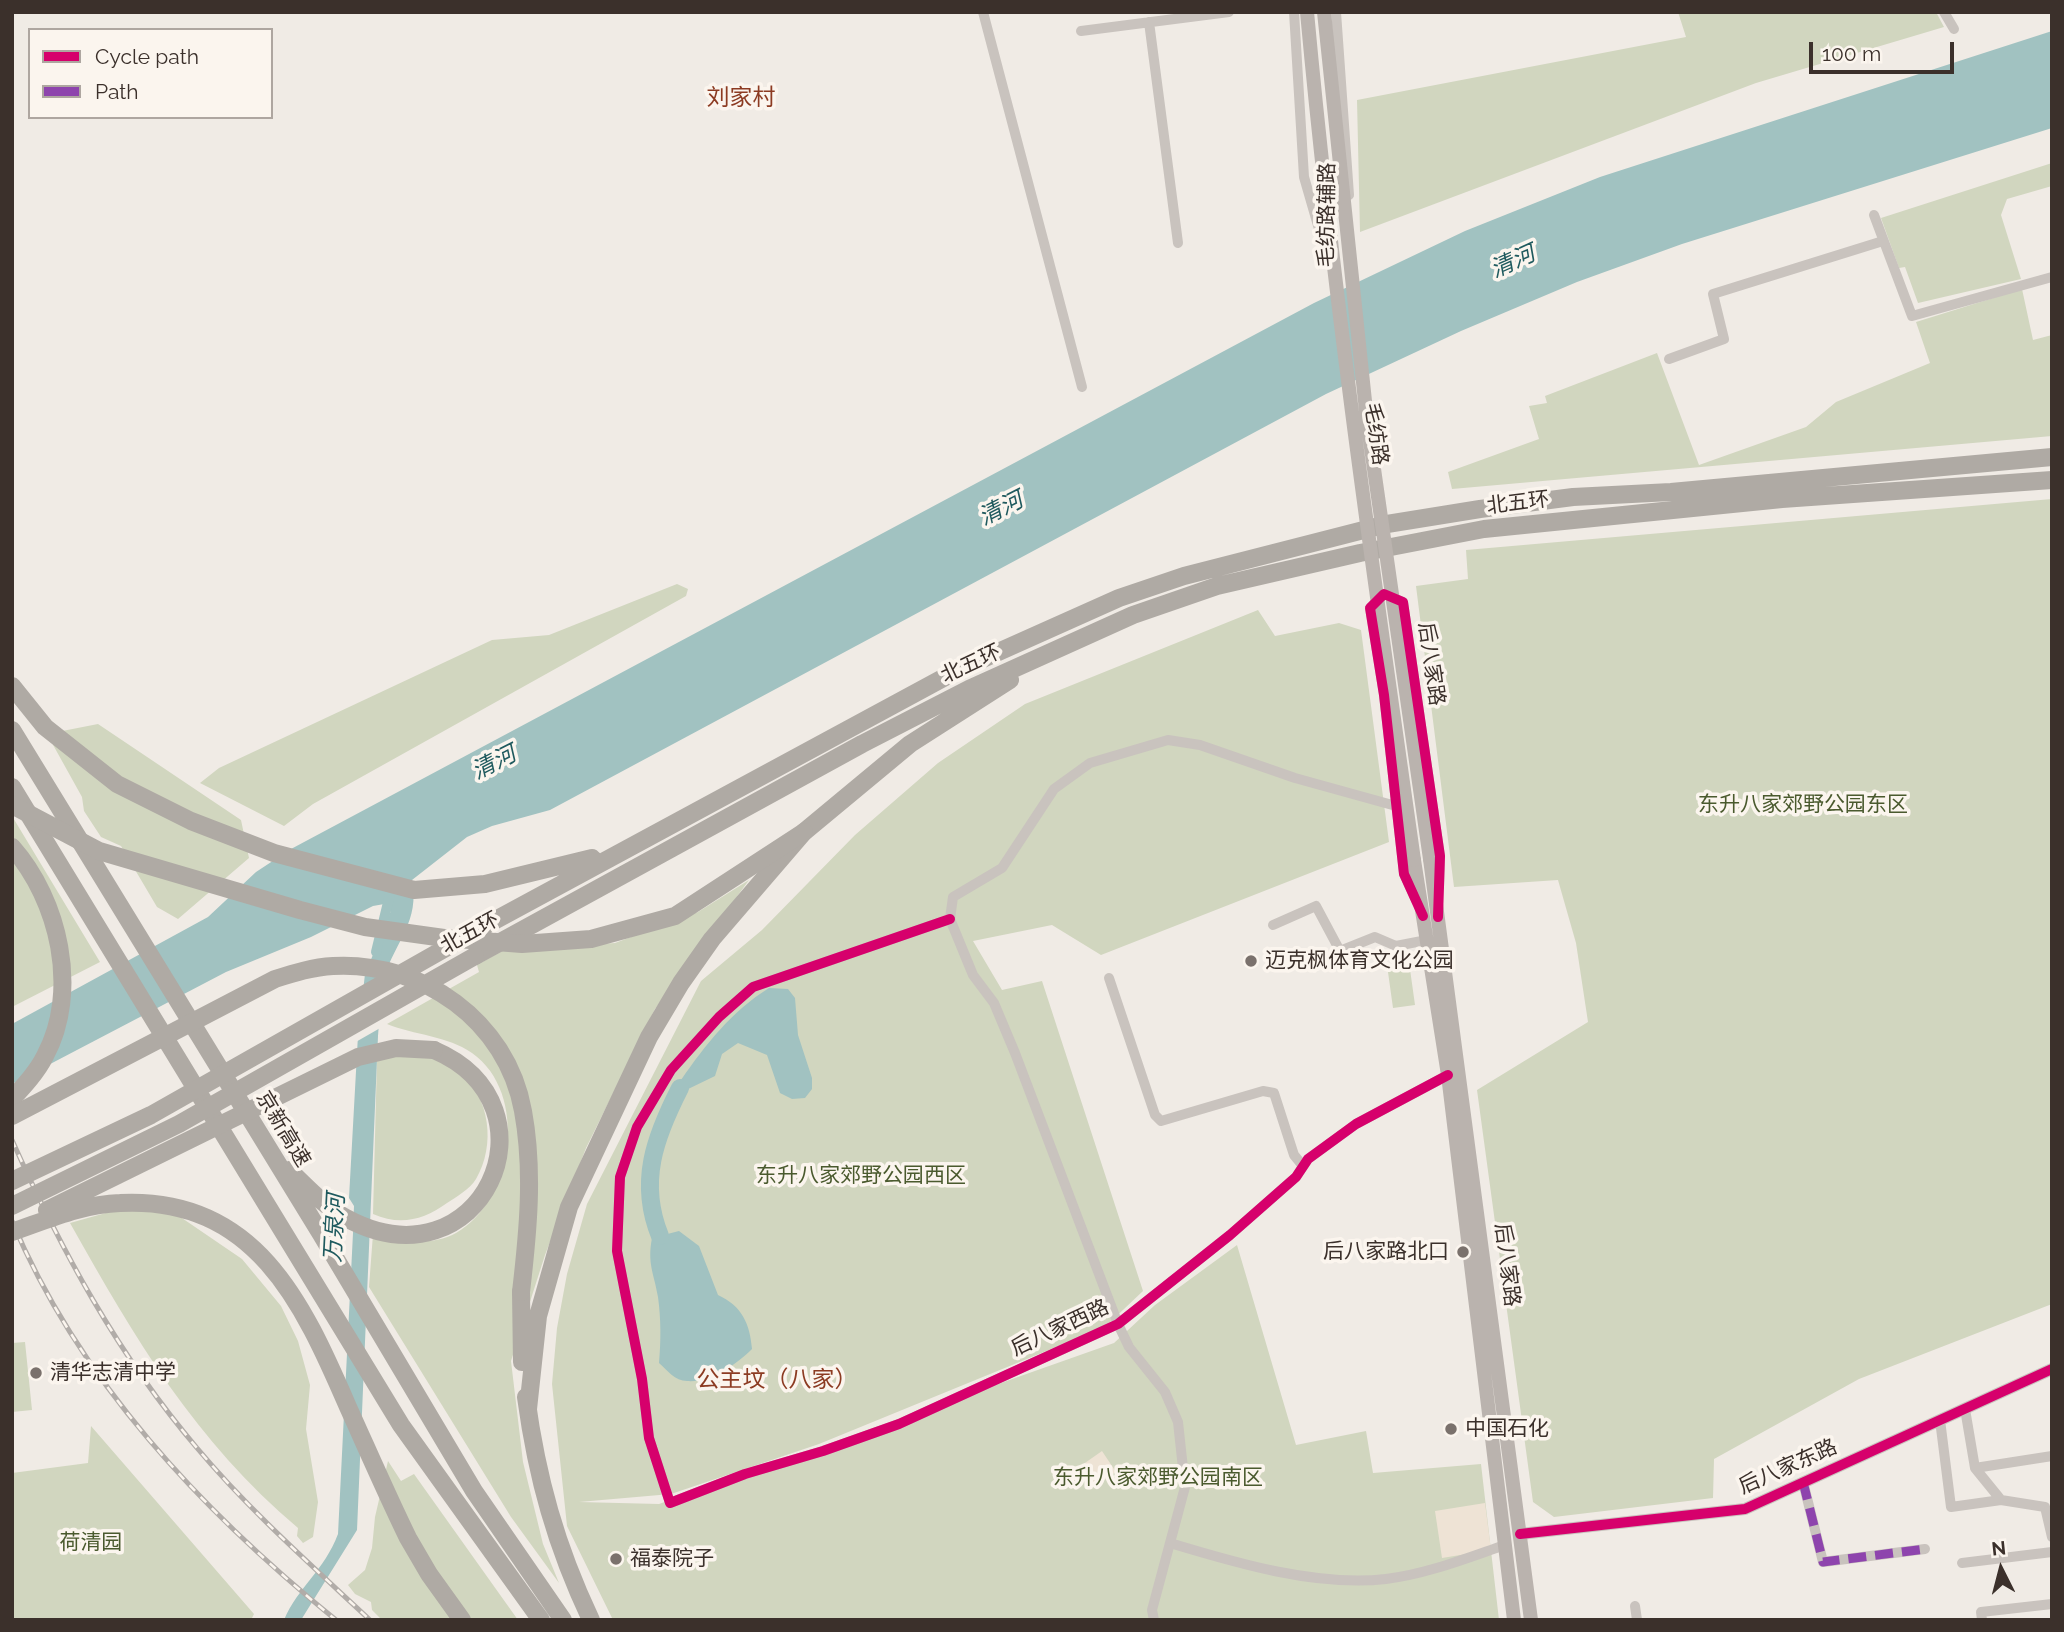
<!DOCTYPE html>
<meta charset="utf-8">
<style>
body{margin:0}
#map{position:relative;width:2064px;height:1632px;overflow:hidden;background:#f0ebe5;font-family:Raleway,sans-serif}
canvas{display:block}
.frame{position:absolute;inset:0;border:14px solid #3b302b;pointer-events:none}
.legend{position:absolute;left:28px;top:28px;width:245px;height:91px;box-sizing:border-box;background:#fbf5ee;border:2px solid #aea6a0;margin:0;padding:9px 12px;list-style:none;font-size:21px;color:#3b302b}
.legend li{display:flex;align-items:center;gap:14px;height:35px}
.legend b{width:35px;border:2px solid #aea6a0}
.north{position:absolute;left:1966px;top:1534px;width:70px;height:70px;-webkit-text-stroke:5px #fbf5ee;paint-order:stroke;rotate:354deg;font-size:19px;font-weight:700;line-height:28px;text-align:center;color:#3b302b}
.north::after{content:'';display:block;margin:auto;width:24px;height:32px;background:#3b302b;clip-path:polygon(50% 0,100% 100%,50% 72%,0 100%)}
.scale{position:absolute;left:1809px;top:42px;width:145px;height:32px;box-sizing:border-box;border:4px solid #3b302b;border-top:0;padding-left:9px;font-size:21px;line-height:24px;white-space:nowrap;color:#3b302b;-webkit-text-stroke:5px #fbf5ee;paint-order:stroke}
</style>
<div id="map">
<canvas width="2064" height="1632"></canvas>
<div class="frame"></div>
<ul class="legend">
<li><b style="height:9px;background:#d6006c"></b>Cycle path</li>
<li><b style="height:9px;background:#8e44ad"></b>Path</li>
</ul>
<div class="north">N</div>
<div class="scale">100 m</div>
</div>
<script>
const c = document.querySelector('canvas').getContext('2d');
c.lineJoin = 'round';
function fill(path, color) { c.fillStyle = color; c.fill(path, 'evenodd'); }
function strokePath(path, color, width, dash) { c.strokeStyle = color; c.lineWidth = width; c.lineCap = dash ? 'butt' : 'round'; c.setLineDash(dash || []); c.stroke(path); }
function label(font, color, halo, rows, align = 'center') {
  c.font = font + ' Raleway,"Noto Sans SC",sans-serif'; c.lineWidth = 7; c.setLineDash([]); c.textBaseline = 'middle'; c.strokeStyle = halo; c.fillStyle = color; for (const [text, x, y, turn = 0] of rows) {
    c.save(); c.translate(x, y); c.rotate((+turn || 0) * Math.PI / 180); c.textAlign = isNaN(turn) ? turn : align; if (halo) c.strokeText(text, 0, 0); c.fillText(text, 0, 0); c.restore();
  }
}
const green = new Path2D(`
 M 1678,12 L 1936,12 L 1944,27 L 1756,83 L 1360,232 L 1357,100 L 1686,37 Z
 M 2052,163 L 2052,186 L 2007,199 L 2001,215 L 2021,279 L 1918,303 L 1905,267 L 1899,268 L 1881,218 Z
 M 2022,289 L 2033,340 L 2052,335 L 2052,436 L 1452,489 L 1448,472 L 1539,439 L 1529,406 L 1547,403 L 1545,396 L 1657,353 L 1699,465 L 1806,427 L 1836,402 L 1930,363 L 1916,322 Z
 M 2052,499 L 2052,1304 L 1859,1379 L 1714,1459 L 1713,1498 L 1554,1517 L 1533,1502 L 1477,1090 L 1588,1022 L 1576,943 L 1558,880 L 1454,887 L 1416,586 L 1468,579 L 1466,550 Z
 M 677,584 L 688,589 L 686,596 L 313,804 L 284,826 L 200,783 L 219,768 L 492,640 L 549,635 Z
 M 1258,610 L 1275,636 L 1339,623 L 1361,630 L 1389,842 L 1101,955 L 1052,925 L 973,941 L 1002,990 L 1042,981 L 1143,1291 L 1105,1327 L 819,1444 L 671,1494 L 579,1502 L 659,1504 L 1114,1343 L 1155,1305 L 1237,1245 L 1296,1445 L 1366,1431 L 1373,1473 L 1481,1464 L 1499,1620 L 613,1620 L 567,1526 L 552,1384 L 557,1328 L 567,1274 L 587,1204 L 701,981 L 762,930 L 855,835 L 938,763 L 1025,704 Z
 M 98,724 L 241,820 L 249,858 L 178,919 L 157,907 L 121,846 L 101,837 L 84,811 L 82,797 L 47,734 Z
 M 12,816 L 100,962 L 12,1007 Z
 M 749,880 L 655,1009 L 586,1148 L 545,1255 L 511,1361 L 523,1462 L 543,1544 L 559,1583 L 511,1517 L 369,1287 L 373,1234 C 400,1241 430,1247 456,1233 C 514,1200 529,1093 472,1053 C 448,1036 414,1035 387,1024 L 479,972 L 477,965 L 504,950 L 615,943 L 698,912 Z
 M 1409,962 L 1415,1005 L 1393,1008 L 1387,965 Z
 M 404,1055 C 422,1056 446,1059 460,1071 C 490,1098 496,1145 476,1179 C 470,1189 456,1197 447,1203 C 424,1220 400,1226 373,1214 L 377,1060 Z
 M 120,1209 L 176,1214 L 242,1259 L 281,1306 L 298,1341 L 310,1385 L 306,1429 L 318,1502 L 313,1537 L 303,1543 L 297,1536 L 298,1528 C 195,1441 135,1339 70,1223 Z
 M 25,1342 L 32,1410 L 12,1412 L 12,1343 Z
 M 91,1426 L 254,1614 L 251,1620 L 12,1620 L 12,1473 L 88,1463 Z
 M 388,1461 L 401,1481 L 414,1474 L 518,1620 L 382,1620 L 372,1610 L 371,1602 L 355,1594 L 348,1585 L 365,1570 L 372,1548 L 375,1517 Z`);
const plaza = new Path2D(`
 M 1102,1451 L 1116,1472 L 1095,1486 L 1082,1465 Z
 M 1485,1503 L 1491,1550 L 1442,1558 L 1435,1511 Z`);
const water = new Path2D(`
 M 2052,31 L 2052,128 L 1682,244 L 1577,282 L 1461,331 L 1326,394 L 550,810 L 492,826 L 467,837 L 412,880 C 420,921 396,941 384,977 C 378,994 380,1018 378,1036 L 357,1530 L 301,1620 L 284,1620 C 298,1587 324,1571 338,1534 L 353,1233 L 354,1206 L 349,1198 L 358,1035 L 365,974 L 391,911 L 390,903 L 373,906 L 311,937 L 226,972 L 12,1084 L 12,1024 L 208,917 L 256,872 L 291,849 L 1314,303 L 1465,231 L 1600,177 Z
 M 769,988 L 788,989 L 795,998 L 798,1035 L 812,1078 L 812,1089 L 805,1098 L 792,1099 L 780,1093 L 767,1055 L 738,1043 L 722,1054 L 715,1076 L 684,1091 L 680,1088 L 681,1080 C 706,1044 732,1011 769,988 Z
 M 679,1231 L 699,1246 L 718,1295 C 742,1306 750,1324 752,1349 C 737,1364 710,1383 687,1381 C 675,1381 667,1370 659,1363 C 661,1341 661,1319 658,1297 C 654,1273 647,1264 652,1238 Z`);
const pier = new Path2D(`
 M 386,985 L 382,1027 L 354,1043 L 359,999 Z`);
const canal = new Path2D(`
 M 376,952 L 391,890`);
const river = new Path2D(`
 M 660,1236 C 638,1182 655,1137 680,1088`);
const minor = new Path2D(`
 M 983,12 L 1082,387
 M 1294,12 L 1304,177 L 1328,260
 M 1336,12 L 1349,195
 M 1944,12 L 1954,29
 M 1149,22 L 1178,243
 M 1081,31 L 1229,12
 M 1874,215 L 1912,316 L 2052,277
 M 1669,359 L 1724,339 L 1713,294 L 1883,241
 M 1416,900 L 1404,874 L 1384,695 L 1370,608 L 1384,594 L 1403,602 L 1440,856 L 1439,887
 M 950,919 L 753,987 L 719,1017 L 671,1070 L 637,1127 L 620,1177 L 617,1251 L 642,1379 L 649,1438 L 670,1503 L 745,1474 L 823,1451 L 899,1424 L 1118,1324 L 1230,1235 L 1296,1177 L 1308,1159 L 1356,1124 L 1448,1075
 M 1273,925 L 1316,906 L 1340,951 L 1375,937 L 1396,946 L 1427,940
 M 1109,978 L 1155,1115 L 1161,1121 L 1263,1091 L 1274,1093 L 1294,1155 L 1303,1166
 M 1965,1409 L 1975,1468 L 2052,1456
 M 1940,1420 L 1951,1507 L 2001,1500
 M 1975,1468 L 2001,1500 L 2045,1507 L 2052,1537
 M 1803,1482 L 1823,1562 L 1925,1549
 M 1170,1543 C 1236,1563 1317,1587 1386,1579 C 1427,1574 1467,1558 1505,1545
 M 1962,1563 L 2052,1552
 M 1635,1606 L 1637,1620
 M 1154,1620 L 1152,1610 L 1185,1487 L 1178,1422 L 1165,1392 L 1129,1347 L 1118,1324 L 1015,1053 L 994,1003 L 973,975 L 950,919 L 953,897 L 1002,868 L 1054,789 L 1090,763 L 1168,740 L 1200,745 L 1295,778 L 1396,806
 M 1982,1620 L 1981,1612 L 2052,1604`);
const tertiary = new Path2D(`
 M 1520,1534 L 1745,1509 L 2052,1369`);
const secondary = new Path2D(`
 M 1430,859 L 1531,1620
 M 1414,860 L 1448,1075 L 1514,1620`);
const motorway = new Path2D(`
 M 12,686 L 45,727 L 117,784 L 191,821 L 274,853 L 414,890 L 485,884 L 592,858
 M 12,730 L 321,1234 L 474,1491 L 563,1620
 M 12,787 L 401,1425 L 541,1620
 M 12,847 C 59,900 80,991 45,1056 C 37,1072 24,1086 12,1099
 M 490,923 L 958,670 L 1119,598 L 1184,576 L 1387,524 L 1480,509 L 1573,497 L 1671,492 L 2052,457
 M 475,956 L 862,744 L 969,689 L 1133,615 L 1217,586 L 1360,553 L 1484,529 L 1782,499 L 2052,480
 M 289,1170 C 307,1187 324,1206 346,1218 C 481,1291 565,1106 434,1050
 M 521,1292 L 522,1362
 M 526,1397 C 537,1478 556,1546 591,1620
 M 528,1409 L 538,1316 L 569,1207 L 649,1037 L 681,983 L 712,939 L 804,832 L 910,744 L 1010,680`);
const rail = new Path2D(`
 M 12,1140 C 61,1250 118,1355 197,1448 C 249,1510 310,1564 370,1620
 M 12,1221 C 79,1381 203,1512 336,1620`);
const secondaryBridge = new Path2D(`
 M 1307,12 C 1333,296 1374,578 1414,860
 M 1324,12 L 1367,420 L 1430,859`);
const motorwayBridge = new Path2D(`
 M 12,805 L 99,851 L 300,910 L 365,927 L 444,938 L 522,944 L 591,939 L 675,916 L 804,832
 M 12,1116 L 275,979 C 294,973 313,967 333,966 C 422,961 507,1021 523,1111 C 534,1171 528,1232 521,1292
 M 12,1181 L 151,1115 L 490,923
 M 12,1206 L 179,1124 L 475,956
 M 47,1210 L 358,1057 L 396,1048 L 434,1050
 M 12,1232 C 47,1220 83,1204 120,1203 C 255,1196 303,1303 348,1407 C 368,1451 387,1495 408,1538 L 429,1574 L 462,1620`);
const quiet = new Path2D(`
 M 1803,1482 L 1823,1562 L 1925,1549`);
const cycleway = new Path2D(`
 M 1423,916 L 1404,874 L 1384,695 L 1370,608 L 1384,594 L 1403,602 L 1440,856 L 1438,917
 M 950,919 L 753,987 L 719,1017 L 671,1070 L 637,1127 L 620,1177 L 617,1251 L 642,1379 L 649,1438 L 670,1503 L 745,1474 L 823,1451 L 899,1424 L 1118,1324 L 1230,1235 L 1296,1177 L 1308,1159 L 1356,1124 L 1448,1075
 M 1520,1534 L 1745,1509 L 2052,1369`);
const markers = [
 [1251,961,7,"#7a716c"],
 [1463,1252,7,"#7a716c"],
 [36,1373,7,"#7a716c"],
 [1451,1429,7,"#7a716c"],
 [616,1559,7,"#7a716c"]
];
const streetNames = [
 ["毛纺路辅路",1327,215,-89],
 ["毛纺路",1376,434,82],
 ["北五环",1518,503,-7],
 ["北五环",971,664,-25],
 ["后八家路",1431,664,82],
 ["北五环",470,933,-29],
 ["京新高速",283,1129,59],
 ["后八家路",1507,1265,83],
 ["后八家西路",1060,1328,-25],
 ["后八家东路",1788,1467,-24]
];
const parkNames = [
 ["东升八家郊野公园东区",1803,805],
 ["东升八家郊野公园西区",861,1176],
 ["东升八家郊野公园南区",1158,1478],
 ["荷清园",91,1543]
];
const poiNames = [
 ["迈克枫体育文化公园",1265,961],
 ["后八家路北口",1449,1252,"right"],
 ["清华志清中学",50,1373],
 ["中国石化",1465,1429],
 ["福泰院子",630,1559]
];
const neighbourhoodNames = [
 ["刘家村",741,98],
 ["公主坟（八家）",777,1380]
];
const waterNames = [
 ["清河",1513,262,-24],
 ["清河",1001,509,-27],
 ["清河",494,763,-27],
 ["万泉河",335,1228,-87]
];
fill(green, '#d1d6bf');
fill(plaza, '#eee3d5');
fill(water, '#a1c2c1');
fill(pier, '#f0ebe5');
strokePath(canal, '#a1c2c1', 10);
strokePath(river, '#a1c2c1', 18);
strokePath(minor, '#c9c3be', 10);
strokePath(tertiary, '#c9c3be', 12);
strokePath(secondary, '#bab3ae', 14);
strokePath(motorway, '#afaaa4', 18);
strokePath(rail, '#b1aca8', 5);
strokePath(rail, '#fbf5ee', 2.5, [8]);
strokePath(secondaryBridge, '#bab3ae', 14);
strokePath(motorwayBridge, '#afaaa4', 18);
strokePath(quiet, '#8e44ad', 9, [18, 9]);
strokePath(cycleway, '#d6006c', 10);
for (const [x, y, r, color] of markers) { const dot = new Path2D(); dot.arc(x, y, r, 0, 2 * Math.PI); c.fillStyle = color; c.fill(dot); strokePath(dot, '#fbf5ee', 2.5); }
label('21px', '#3b302b', '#fbf5ee', streetNames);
label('21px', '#4a5a2e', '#fbf5ee', parkNames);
label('21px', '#3b302b', '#fbf5ee', poiNames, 'left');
label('23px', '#8c3b22', '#fbf5ee', neighbourhoodNames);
label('italic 23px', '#1f5a5e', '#fbf5ee', waterNames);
</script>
